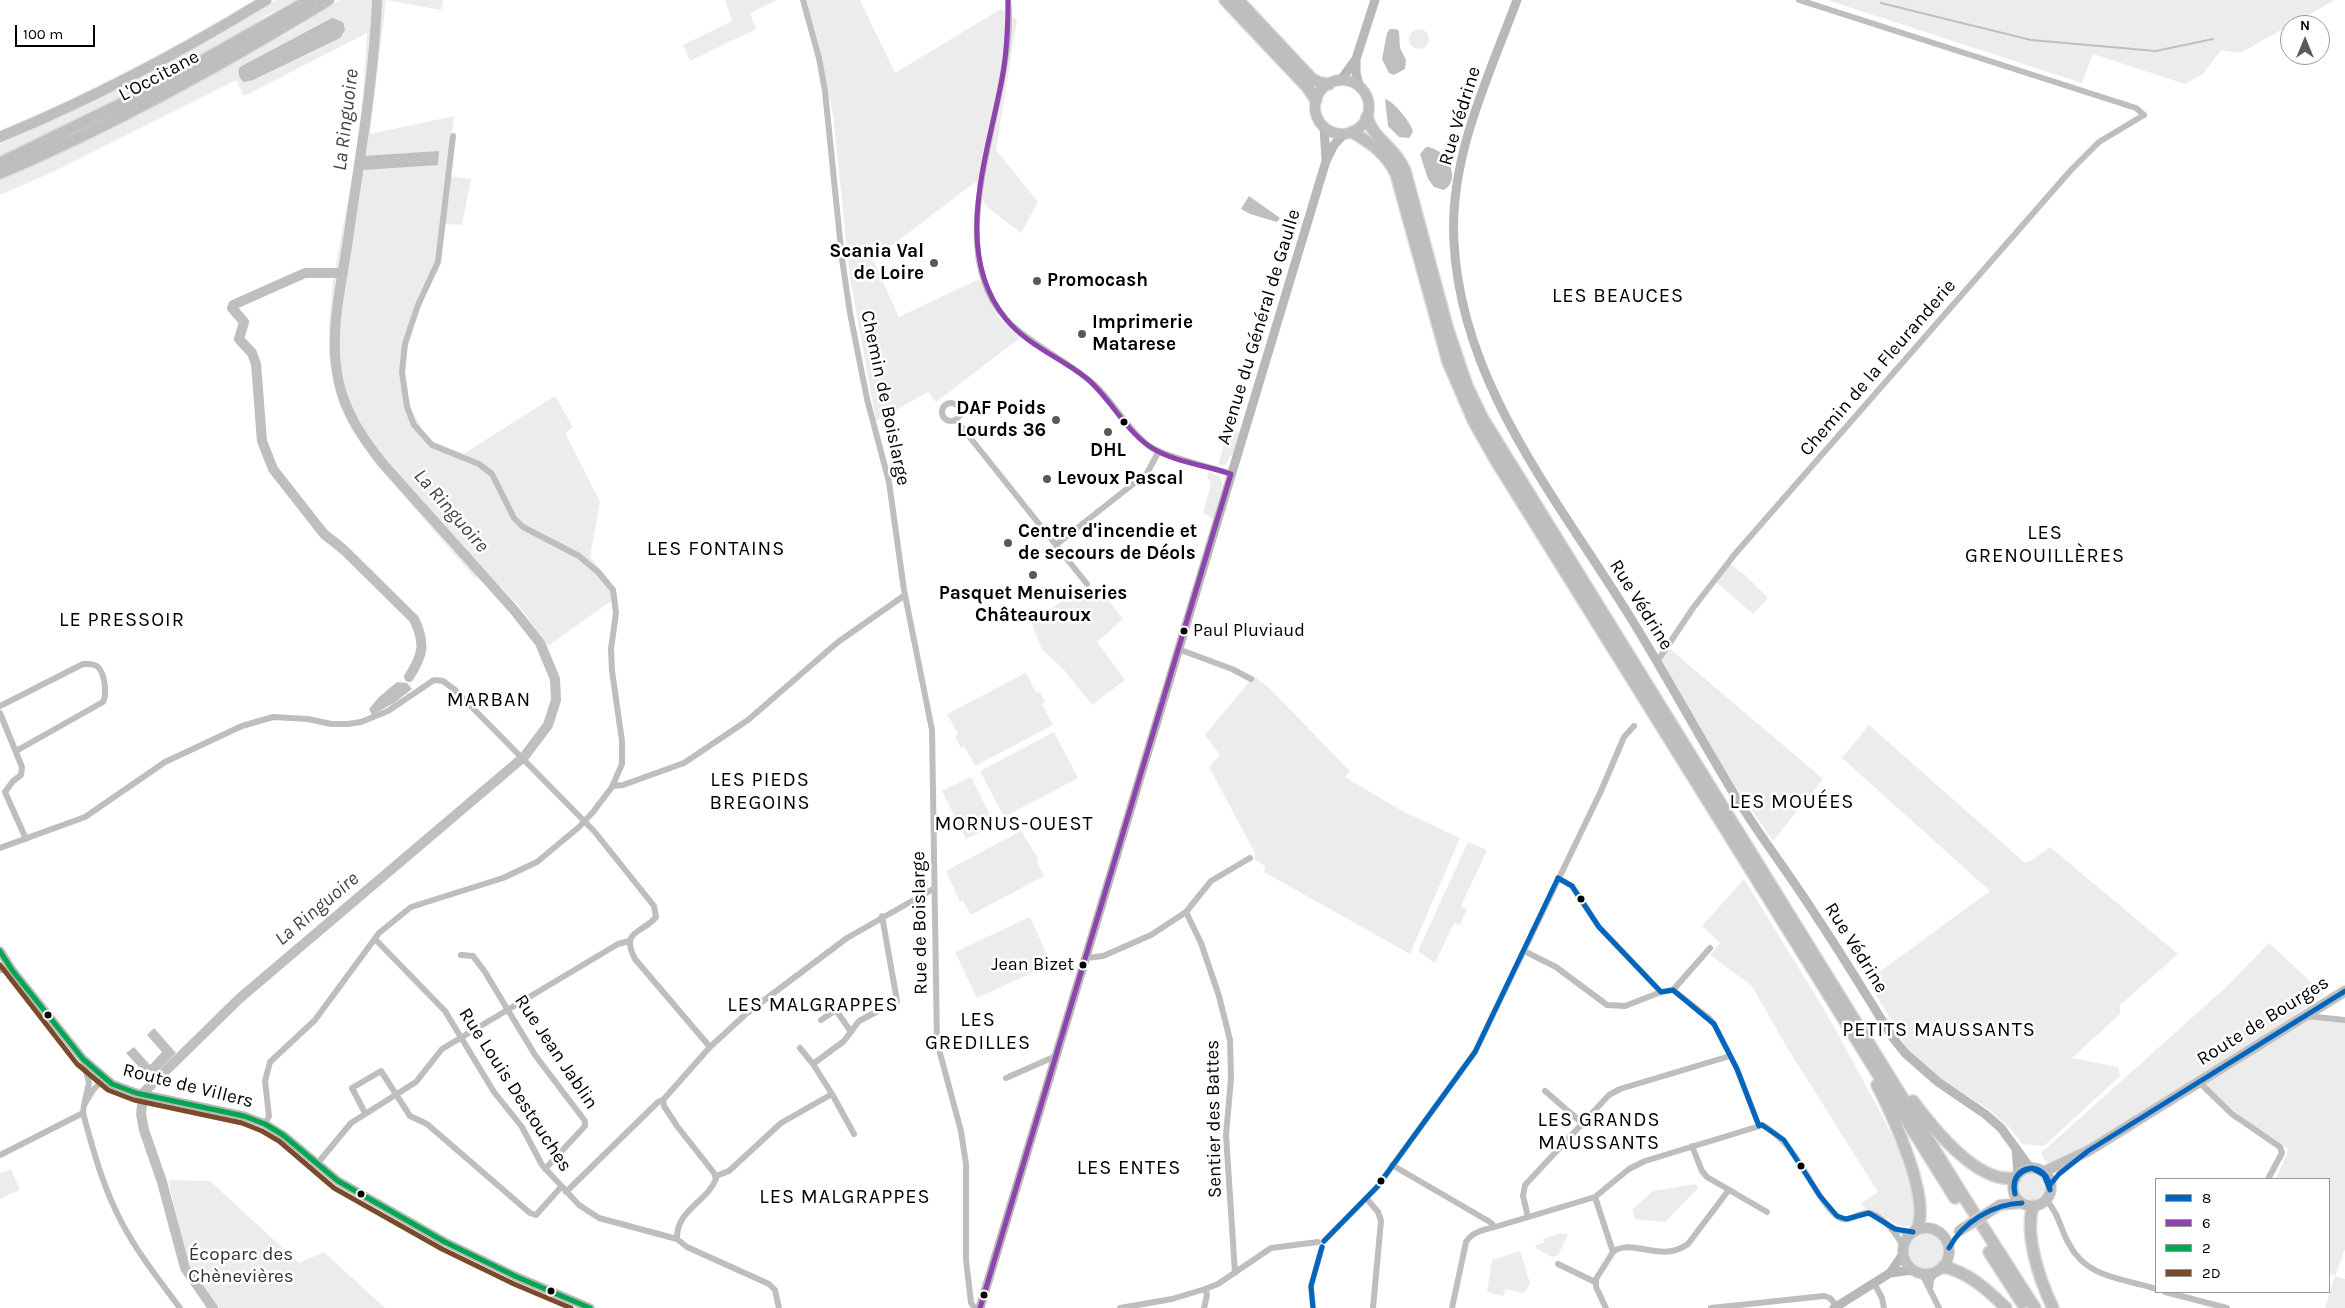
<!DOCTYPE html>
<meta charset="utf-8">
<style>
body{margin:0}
#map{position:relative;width:2345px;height:1308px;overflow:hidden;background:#fff;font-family:Karla,sans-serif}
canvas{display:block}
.legend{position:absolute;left:2155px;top:1178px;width:175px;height:115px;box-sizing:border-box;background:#fff;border:1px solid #999;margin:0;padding:6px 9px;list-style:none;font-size:15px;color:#000}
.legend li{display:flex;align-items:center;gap:10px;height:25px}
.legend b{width:25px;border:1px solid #999}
.north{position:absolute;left:2280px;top:15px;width:50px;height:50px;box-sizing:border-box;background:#fff;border:1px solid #999;border-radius:50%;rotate:0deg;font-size:14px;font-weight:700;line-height:20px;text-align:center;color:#000}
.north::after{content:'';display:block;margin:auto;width:18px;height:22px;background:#595959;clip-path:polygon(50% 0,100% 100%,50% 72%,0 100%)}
.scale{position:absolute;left:15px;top:25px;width:80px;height:22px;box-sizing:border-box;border:2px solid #000;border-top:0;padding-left:6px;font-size:15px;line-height:18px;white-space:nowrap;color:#000;-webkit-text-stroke:4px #fff;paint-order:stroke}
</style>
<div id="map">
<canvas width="2345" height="1308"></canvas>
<ul class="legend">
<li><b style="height:6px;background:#0065bd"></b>8</li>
<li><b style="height:6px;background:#8e44ad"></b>6</li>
<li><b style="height:6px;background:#00a651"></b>2</li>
<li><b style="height:6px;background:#7a4b2a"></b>2D</li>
</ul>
<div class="north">N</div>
<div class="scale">100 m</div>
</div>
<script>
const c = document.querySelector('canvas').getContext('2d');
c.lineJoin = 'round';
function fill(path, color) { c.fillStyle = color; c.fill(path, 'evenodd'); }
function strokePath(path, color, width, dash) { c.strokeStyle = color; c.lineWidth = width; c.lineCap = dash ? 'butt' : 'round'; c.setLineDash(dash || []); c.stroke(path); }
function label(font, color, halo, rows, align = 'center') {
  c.font = font + ' Karla,sans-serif'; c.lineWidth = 5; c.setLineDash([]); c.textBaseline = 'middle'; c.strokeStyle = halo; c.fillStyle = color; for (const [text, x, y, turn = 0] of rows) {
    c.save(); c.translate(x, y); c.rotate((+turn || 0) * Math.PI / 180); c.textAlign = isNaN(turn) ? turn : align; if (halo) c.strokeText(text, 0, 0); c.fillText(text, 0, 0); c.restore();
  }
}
const green = new Path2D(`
 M 276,0 L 299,0 L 268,14 L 218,49 L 118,103 L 0,157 L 0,144 L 83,105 L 209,39 Z
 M 340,0 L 443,0 L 441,10 L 386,0 L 370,134 L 454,116 L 447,176 L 471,179 L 462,225 L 445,224 L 440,265 L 410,323 L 401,382 L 414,414 L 428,439 L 463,454 L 555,396 L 573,427 L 565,433 L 600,502 L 590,557 L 609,579 L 618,596 L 548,646 L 521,608 L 485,571 L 475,578 L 374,462 L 340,406 L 329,356 L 329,324 L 333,280 L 360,136 L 367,33 L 244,96 L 236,80 L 57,170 L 0,195 L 0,179 L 92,136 L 290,32 Z
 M 725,0 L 777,0 L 750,13 L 756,29 L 690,61 L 683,45 L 732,21 Z
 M 805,0 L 860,0 L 895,73 L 1001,9 L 1017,20 L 996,150 L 1038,202 L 1021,233 L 986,206 L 975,182 L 873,260 L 899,317 L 979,279 L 998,317 L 1021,337 L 936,402 L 928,392 L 876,421 L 850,277 L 833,115 L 818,44 Z
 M 1827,0 L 2335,0 L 2240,53 L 2221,50 L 2203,74 L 2185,84 L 2093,54 L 2082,83 Z
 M1409 39a10 10 0 1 1 20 0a10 10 0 1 1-20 0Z
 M 1234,431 L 1240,433 L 1233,453 L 1225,465 L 1218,465 L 1227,434 L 1232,437 Z
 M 1209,472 L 1220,477 L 1223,483 L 1214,519 L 1203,513 L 1211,484 L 1207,476 Z
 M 1730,564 L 1745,575 L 1768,598 L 1753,614 L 1716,582 Z
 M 1100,590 L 1123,619 L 1097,642 L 1125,680 L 1092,705 L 1064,670 L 1042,649 L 1031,622 L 1071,595 Z
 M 1670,649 L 1823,779 L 1773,841 L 1725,771 L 1661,662 Z
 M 1026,673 L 1036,693 L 1040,692 L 1045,702 L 1042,704 L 1053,725 L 975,766 L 964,746 L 961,748 L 955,736 L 958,734 L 947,714 Z
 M 1254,676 L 1267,686 L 1350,771 L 1345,777 L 1402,811 L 1460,838 L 1410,954 L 1264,872 L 1265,866 L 1255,860 L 1255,853 L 1209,767 L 1220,755 L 1205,735 Z
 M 1869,725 L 2024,862 L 2029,862 L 2050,847 L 2178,954 L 2120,1005 L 2120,1014 L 2072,1058 L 2118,1067 L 2120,1076 L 2044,1146 L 2022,1144 L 2011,1129 L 1991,1111 L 1941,1079 L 1905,1047 L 1900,1034 L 1867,981 L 1990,891 L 1842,758 Z
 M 1054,732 L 1078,778 L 1004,817 L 980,771 Z
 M 971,777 L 995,825 L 966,839 L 942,791 Z
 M 1021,831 L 1039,860 L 1036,861 L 1044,876 L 971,915 L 963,901 L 960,902 L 946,871 Z
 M 1468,842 L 1487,850 L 1461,906 L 1467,909 L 1460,925 L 1454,923 L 1435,963 L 1418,951 Z
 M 1744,879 L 1825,1011 L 1875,1102 L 1898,1147 L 1911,1190 L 1916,1219 L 1909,1226 C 1892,1229 1887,1212 1867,1210 L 1861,1203 L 1878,1192 L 1785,1044 L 1752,986 L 1710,955 L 1720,943 L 1702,926 Z
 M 1030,917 L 1051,964 L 977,998 L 955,952 Z
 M 2269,943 L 2324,994 L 2285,1022 L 2083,1149 L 2057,1163 L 2045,1161 L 2041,1153 L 2225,988 Z
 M 2311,1019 L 2345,1022 L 2345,1249 L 2335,1276 L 2345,1279 L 2345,1308 L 2325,1308 L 2335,1276 L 2329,1272 L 2329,1179 L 2276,1179 L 2289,1149 L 2246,1121 L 2204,1085 Z
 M 11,1169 L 20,1190 L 0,1199 L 0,1173 Z
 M2019 1187a13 13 0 1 1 26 0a13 13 0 1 1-26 0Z
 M 168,1180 L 210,1181 L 299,1263 L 324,1252 L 385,1308 L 219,1308 L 187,1261 Z
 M 1696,1184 L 1698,1188 L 1665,1222 L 1635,1219 L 1632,1210 L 1653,1191 Z
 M 1562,1233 L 1568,1235 L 1558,1255 L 1552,1257 L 1537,1249 L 1535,1245 L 1544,1243 L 1543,1239 Z
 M1908 1251a18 18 0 1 1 36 0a18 18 0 1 1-36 0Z
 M 1520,1251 L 1530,1283 L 1524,1293 L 1506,1289 L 1503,1296 L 1487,1292 L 1492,1260 Z`);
const water = new Path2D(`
 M 332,18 L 343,22 L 345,30 L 340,38 L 253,80 L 244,82 C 239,79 237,72 240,67 Z
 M 1390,29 L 1396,29 L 1399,31 L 1400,48 L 1406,60 L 1405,69 L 1394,75 L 1389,73 L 1382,59 L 1387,33 Z
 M 1385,99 C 1393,100 1412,124 1413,132 L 1409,138 L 1399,137 L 1388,126 Z
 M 1426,147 C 1444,147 1464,178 1444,190 L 1434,187 L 1428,179 L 1420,154 Z
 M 439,151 L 438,165 L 362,170 L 363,156 Z
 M 1249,196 L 1280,218 L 1277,222 L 1250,214 L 1241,209 Z
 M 397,682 L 407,683 L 412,689 L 394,703 L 372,715 L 369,709 L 379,697 Z
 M 154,1028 L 176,1053 L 150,1079 L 126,1053 L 134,1047 L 150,1065 L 162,1052 L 147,1035 Z`);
const stream = new Path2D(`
 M 1881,3 L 2031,40 L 2156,51 L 2213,39`);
const river = new Path2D(`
 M 377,0 C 374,81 359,160 348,240 C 341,286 329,333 338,379 C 345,413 363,439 384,465 L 514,610 L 540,643 L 555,679 L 556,700 L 548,725 L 524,757
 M 343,273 L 305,273 L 233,305 L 232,308 L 244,322 L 239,339 L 252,353 L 256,364 L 262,441 L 273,469 L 324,534 L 343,549 L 414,619 C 426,644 423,655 409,677
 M 144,1092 L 240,998 L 519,761
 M 143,1097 L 141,1114 L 144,1130 L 162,1182 L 185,1268 L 213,1308`);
const street = new Path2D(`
 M 803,0 L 819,58 L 825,91 L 842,259 L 850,313 L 867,399 L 889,482 L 904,590 L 932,730 L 937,1042 L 961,1131 L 966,1164 L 966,1260 L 971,1303 L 975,1308
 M 1008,0 C 1019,93 934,242 1006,319 C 1028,342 1060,357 1085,377 C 1111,395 1124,427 1149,446 C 1163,457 1212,467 1231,474
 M942 412a9 9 0 1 1 18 0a9 9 0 1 1-18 0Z
 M 956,420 L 1087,584
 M 1057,544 L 1147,473 L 1159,451
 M 1178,649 L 1232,669 L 1251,679
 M 1657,662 L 1693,608 L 1735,554 L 2071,170 L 2099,142 L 2144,115 L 2136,108 L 1799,0
 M 0,706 L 83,664 C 88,664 94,663 98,667 C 105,674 107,694 103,702 L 16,751
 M 0,713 L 22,767 L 21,775 L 13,781 L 5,792 L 26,839
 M 613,786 L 623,785 L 684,763 L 748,720 L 838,642 L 905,595
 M 0,848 L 85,817 L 165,762 L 242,726 L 273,717 L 308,719 L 331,724 L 348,724 L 361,722 L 388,711 L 434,680 L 443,681 L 455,690 L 594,831 L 654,906 L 656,917 C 642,934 620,930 635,959 L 710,1047 L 663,1100 L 664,1106 L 677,1126 L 714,1173 L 716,1179 C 707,1202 676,1210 677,1239
 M 1558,878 L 1572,886 L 1599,927 L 1661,992 L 1673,990 L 1709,1018 L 1714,1024 L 1737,1069 L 1759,1126
 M 1186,912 L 1201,943 L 1219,996 L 1230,1040 L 1231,1078 L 1226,1135 L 1235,1273
 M 375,939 L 445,1011 L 494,1092 L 522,1127 L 542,1165 L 579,1205 L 599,1218 L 677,1239 L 687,1247 L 769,1284 L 775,1290 L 779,1308
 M 1524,951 L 1556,967 L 1607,1005 L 1625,1006 L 1661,992
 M 461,955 L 473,956 L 485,972 L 535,1055 L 585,1121 L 585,1126 L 545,1169
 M 1086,958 L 1103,956 L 1151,935 L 1186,912 L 1211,881 L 1250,858
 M 0,970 L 12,970
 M 1673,990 L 1710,948
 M 2306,1016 L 2345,1020
 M 821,1020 L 836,1010 L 851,1032
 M 710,1047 L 747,1013 L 847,938 L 933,889
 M 800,1048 L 813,1064
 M 83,1059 L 89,1083 L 84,1105 L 93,1090 L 104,1079
 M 1006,1078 L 1056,1056
 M 2199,1082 L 2232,1114 L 2280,1147 L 2282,1153 L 2268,1179
 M 1545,1091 L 1582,1123
 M 832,1094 L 854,1134
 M 84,1105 L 83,1113 C 92,1146 101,1180 116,1211 C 132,1246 157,1277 180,1308
 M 365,1113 L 352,1088 L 381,1071 L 410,1116 L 427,1124 L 530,1213 L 536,1215 L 561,1187
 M 265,1124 L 269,1116 L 265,1081 L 270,1062 L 315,1020 L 379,933 L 411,907 L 503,878 L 537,862 L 579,827 L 593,812 L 612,787 L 622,764 L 622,741 L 612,671 L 611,649 L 616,613 L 613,590 L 598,572 L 579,556 L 523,527 L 514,518 L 492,474 L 479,464 L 432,445 L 414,425 L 407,407 L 402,372 L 405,344 L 418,305 L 438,262 L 453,136
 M 1692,1146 L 1702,1171 L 1707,1177 L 1767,1212
 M 0,1155 L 83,1113
 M 317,1164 L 351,1123 L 416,1082 L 442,1049 L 618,944 L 629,941
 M 1392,1165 L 1490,1222 L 1495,1227 L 1595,1197 L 1629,1169 L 1645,1161 L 1763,1125 C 1790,1142 1800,1164 1816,1190 C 1822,1199 1829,1211 1838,1217 C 1848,1224 1857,1213 1867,1213 C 1882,1213 1897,1235 1903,1246
 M 716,1176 L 729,1171 L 781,1123 L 832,1094 L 813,1064 L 844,1041 L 859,1021 L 897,1001 L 882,916
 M 566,1192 L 658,1102 L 663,1100
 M 1595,1197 L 1613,1252 L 1596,1279 L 1596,1287 L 1606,1308
 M 1367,1199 L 1378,1212 L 1381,1221 L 1373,1308
 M 2046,1200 C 2059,1213 2060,1229 2069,1244 C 2087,1279 2124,1278 2156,1289
 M 1528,1217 L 1523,1196 L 1525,1185 L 1609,1095 L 1620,1089 L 1730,1056
 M 1890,1227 L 1904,1232 L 1913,1232
 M 1324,1241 L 1377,1187 L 1475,1052 L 1601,791 L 1624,737 L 1634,726
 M 1613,1252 C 1632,1237 1660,1264 1688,1244 L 1728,1191
 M 1558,1264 L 1595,1282
 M 1922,1274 L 1939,1308
 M 1874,1283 L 1882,1298 L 1884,1308
 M 1930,1288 L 1931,1280 L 1936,1272
 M 2165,1292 L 2227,1308
 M 1120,1308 L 1172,1299 L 1205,1289 L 1218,1284 L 1271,1248 L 1318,1242
 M 1204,1308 L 1207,1295 L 1205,1289
 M 1313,1308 L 1311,1286 L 1322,1247
 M 1452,1308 L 1466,1242 C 1472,1232 1483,1230 1495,1227
 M 1711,1308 L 1824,1296 L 1830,1298 L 1837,1306`);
const secondary = new Path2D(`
 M 1517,0 C 1488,78 1449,157 1454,242 C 1461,386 1560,502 1632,620 C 1669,680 1702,742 1739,802 C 1764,842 1793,879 1818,919 C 1844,958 1868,998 1893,1038 L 1905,1053 L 1938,1082 L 1985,1114 L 2001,1128 L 2028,1165 L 2032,1168
 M 1356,59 L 1356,73 L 1360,88
 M 1340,81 L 1356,59 L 1375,0
 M 1324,127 L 1326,159
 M 0,951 L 12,970 L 83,1059 L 112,1084 L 136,1093 L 244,1116 L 265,1124 L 283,1135 L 338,1181 L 445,1242 L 517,1277 L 590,1308
 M 2016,1149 L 2018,1174
 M 1890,1273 L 1903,1254
 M 980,1308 L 1326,161 L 1334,145 L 1344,134
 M 1834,1308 L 1890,1273 L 1913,1270`);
const primary = new Path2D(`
 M1315 107a27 27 0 1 1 54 0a27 27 0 1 1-54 0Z
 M 0,137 C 92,99 181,52 266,0
 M2013 1187a19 19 0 1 1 38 0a19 19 0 1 1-38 0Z
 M 2043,1172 L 2088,1151 L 2345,991
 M 2000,1205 L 2022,1203
 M1903 1251a23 23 0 1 1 46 0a23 23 0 1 1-46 0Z`);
const highway = new Path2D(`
 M 1225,0 L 1308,88 L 1316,100
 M 1238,0 L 1312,79 L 1320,83 L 1329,84
 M 1367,117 C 1373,139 1395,147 1405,171 L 1448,330 L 1467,386 L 1483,419 L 1962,1194 L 2035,1308
 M 1352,132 C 1371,143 1386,153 1396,174 L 1448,362 L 1474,422 L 1495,459 L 1955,1198
 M 0,163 L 154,88 L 310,0
 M 0,173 C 114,125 223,64 328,0
 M 1877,1085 C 1893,1116 1931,1198 1917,1229
 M 1913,1101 C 1933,1128 1977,1184 2015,1178
 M 2033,1206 C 2024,1235 2040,1281 2053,1308
 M 1989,1252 L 2022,1303
 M 1943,1267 C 1967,1271 1989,1291 2006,1308`);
const primaryBridge = new Path2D(`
 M 1959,1231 L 2000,1205`);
const bus1 = new Path2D(`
 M 1558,878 L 1572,886 L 1599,927 L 1661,992 L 1673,990 L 1714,1024 L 1737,1069 L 1759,1126
 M 1762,1125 L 1784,1140 L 1820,1196 L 1837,1216 L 1846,1219 L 1869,1213 L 1895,1229 L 1913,1232
 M 2050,1185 L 2059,1174 L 2088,1151 L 2345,991
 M 2015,1194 C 2007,1163 2049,1158 2050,1190
 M 2015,1194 C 2012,1179 2018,1171 2032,1168 L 2044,1175 L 2050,1190
 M 1324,1241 L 1377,1187 L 1475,1052 L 1558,878
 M 1949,1248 C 1963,1222 1993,1204 2022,1203
 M 1313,1308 L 1311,1286 L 1322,1247`);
const bus2 = new Path2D(`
 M 1008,0 C 1008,27 1007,52 1002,79 C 988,155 951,252 1006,319 C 1026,344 1060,358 1085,377 C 1110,397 1123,428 1149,446 C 1172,462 1205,465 1231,474
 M 980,1308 L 1231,474`);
const bus3 = new Path2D(`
 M 0,951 L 12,970 L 83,1059 L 112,1084 L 136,1093 L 244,1116 L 265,1124 L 283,1135 L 338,1181 L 445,1242 L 517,1277 L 590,1308`);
const bus4 = new Path2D(`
 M 0,965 L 77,1064 L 108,1090 L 134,1100 L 242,1123 L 262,1131 L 279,1141 L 334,1188 L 442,1249 L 514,1284 L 571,1308`);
const markers = [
 [934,263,5,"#595959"],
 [1037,281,5,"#595959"],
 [1082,334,5,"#595959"],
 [1056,420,5,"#595959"],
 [1124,422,4.5,"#000"],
 [1108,432,5,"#595959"],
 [1047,479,5,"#595959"],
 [1008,543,5,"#595959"],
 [1033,575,5,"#595959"],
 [1184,631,4.5,"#000"],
 [1581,899,4.5,"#000"],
 [1083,965,4.5,"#000"],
 [48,1015,4.5,"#000"],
 [1801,1166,4.5,"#000"],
 [1381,1181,4.5,"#000"],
 [361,1194,4.5,"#000"],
 [551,1291,4.5,"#000"],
 [984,1295,4.5,"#000"]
];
const busNames = [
 ["Paul Pluviaud",1193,631],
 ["Jean Bizet",1074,965,"right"]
];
const streetNames = [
 ["L'Occitane",159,76,-28],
 ["Rue Védrine",1460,116,-73],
 ["Avenue du Général de Gaulle",1259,327,-73],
 ["Chemin de la Fleuranderie",1878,368,-49],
 ["Chemin de Boislarge",885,398,78],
 ["Rue Védrine",1641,605,58],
 ["Rue de Boislarge",920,923,-91],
 ["Rue Védrine",1856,948,58],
 ["Route de Bourges",2263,1021,-32],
 ["Rue Jean Jablin",556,1052,56],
 ["Route de Villers",188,1086,14],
 ["Rue Louis Destouches",515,1090,57],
 ["Sentier des Battes",1214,1119,-91]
];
const poiNames = [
 ["Scania Val",924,252,"right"],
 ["de Loire",924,274,"right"],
 ["Promocash",1047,281],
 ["Imprimerie",1092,323],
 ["Matarese",1092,345],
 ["DAF Poids",1046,409,"right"],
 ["Lourds 36",1046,431,"right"],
 ["DHL",1108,451,"center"],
 ["Levoux Pascal",1057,479],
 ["Centre d'incendie et",1018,532],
 ["de secours de Déols",1018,554],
 ["Pasquet Menuiseries",1033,594,"center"],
 ["Châteauroux",1033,616,"center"]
];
const parkNames = [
 ["Écoparc des",241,1255],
 ["Chènevières",241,1277]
];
const waterNames = [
 ["La Ringuoire",346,120,-83],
 ["La Ringuoire",451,511,49],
 ["La Ringuoire",317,909,-40]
];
const neighbourhoodNames = [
 ["LES BEAUCES",1618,296],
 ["LES",2045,533],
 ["GRENOUILLÈRES",2045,556],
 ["LES FONTAINS",716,549],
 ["LE PRESSOIR",122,620],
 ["MARBAN",489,700],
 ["LES PIEDS",760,780],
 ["BREGOINS",760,803],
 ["LES MOUÉES",1792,802],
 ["MORNUS-OUEST",1014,824],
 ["LES MALGRAPPES",813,1005],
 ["LES",978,1020],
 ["GREDILLES",978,1043],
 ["PETITS MAUSSANTS",1939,1030],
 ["LES GRANDS",1599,1120],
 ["MAUSSANTS",1599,1143],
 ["LES ENTES",1129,1168],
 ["LES MALGRAPPES",845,1197]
];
fill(green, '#ececec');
fill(water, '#bfbfbf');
strokePath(stream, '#bfbfbf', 2);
strokePath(river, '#bfbfbf', 10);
strokePath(primary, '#dbdbdb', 12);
strokePath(highway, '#dbdbdb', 14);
strokePath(street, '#bebebe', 6);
strokePath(secondary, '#b8b8b8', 9);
strokePath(primary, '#bebebe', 10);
strokePath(highway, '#bebebe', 11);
strokePath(primaryBridge, '#dbdbdb', 12, []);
strokePath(primaryBridge, '#bebebe', 10);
strokePath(bus1, '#0065bd', 5);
strokePath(bus2, '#8e44ad', 5);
strokePath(bus3, '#00a651', 5);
strokePath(bus4, '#7a4b2a', 5);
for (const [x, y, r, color] of markers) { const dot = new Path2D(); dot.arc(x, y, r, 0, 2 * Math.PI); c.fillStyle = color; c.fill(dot); strokePath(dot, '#fff', 2); }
label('18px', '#000', '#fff', busNames, 'left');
label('19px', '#000', '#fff', streetNames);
label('bold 19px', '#000', '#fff', poiNames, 'left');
label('19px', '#333', '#fff', parkNames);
label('italic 20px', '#444', '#fff', waterNames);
c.letterSpacing = '1px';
label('20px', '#000', '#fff', neighbourhoodNames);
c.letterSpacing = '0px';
</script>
